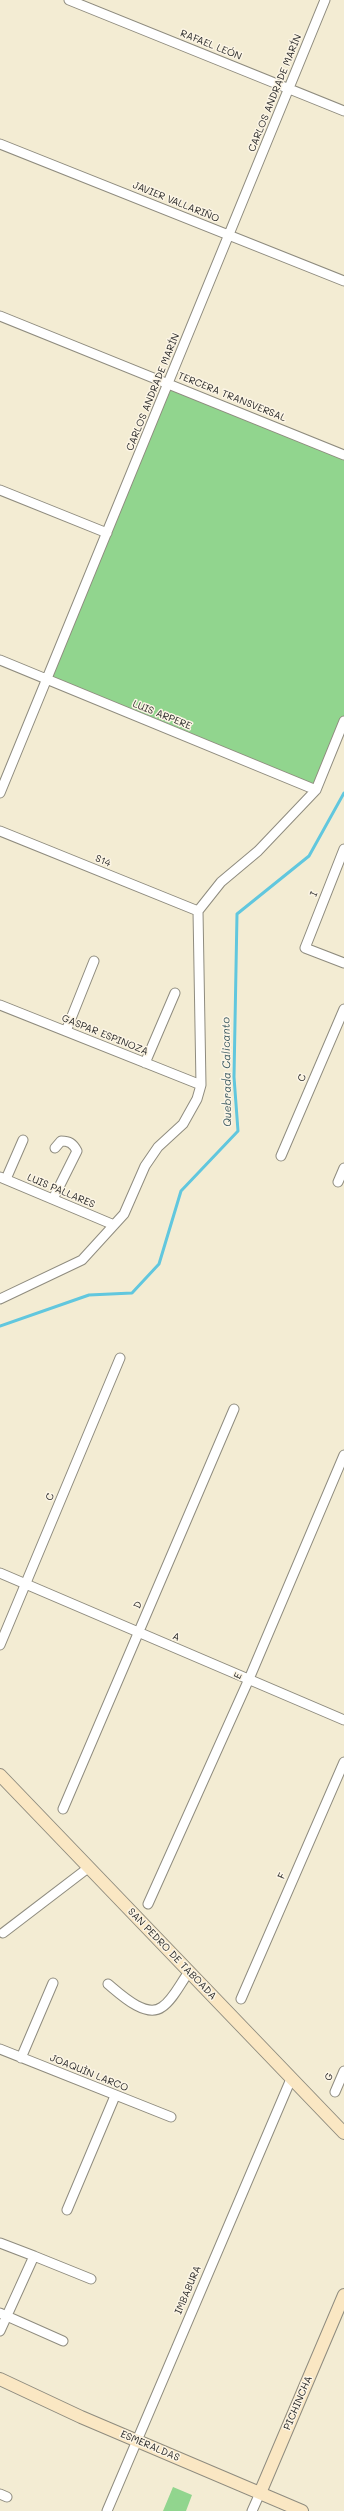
<!DOCTYPE html>
<meta charset="utf-8">
<style>
body{margin:0}
canvas{display:block;background:#f3ecd3}
</style>
<canvas width="344" height="2511"></canvas>
<script>
const c = document.querySelector('canvas').getContext('2d');
c.lineJoin = 'round';
function fill(path, color) { c.fillStyle = color; c.fill(path, 'evenodd'); }
function strokePath(path, color, width, dash) { c.strokeStyle = color; c.lineWidth = width; c.lineCap = dash ? 'butt' : 'round'; c.setLineDash(dash || []); c.stroke(path); }
function label(font, color, halo, rows, align = 'center') {
  c.font = font + ' Mali,sans-serif'; c.lineWidth = 3; c.setLineDash([]); c.textBaseline = 'middle'; c.strokeStyle = halo; c.fillStyle = color; for (const [text, x, y, turn = 0] of rows) {
    c.save(); c.translate(x, y); c.rotate((+turn || 0) * Math.PI / 180); c.textAlign = isNaN(turn) ? turn : align; if (halo) c.strokeText(text, 0, 0); c.fillText(text, 0, 0); c.restore();
  }
}
const green = new Path2D(`
 M 168,384 L 344,455 L 344,721 L 316,790 L 47,679 Z
 M 173,2487 L 192,2495 L 186,2511 L 163,2511 Z`);
const stream = new Path2D(`
 M 0,1326 L 89,1295 L 132,1293 L 159,1264 L 181,1191 L 238,1131 L 234,1077 L 237,914 L 309,856 L 344,793`);
const street = new Path2D(`
 M 69,0 L 344,111
 M 0,144 L 344,281
 M 0,316 L 344,455
 M 0,490 L 107,533
 M 0,660 L 316,790
 M 0,793 L 325,0
 M 0,831 L 198,911
 M 344,849 L 305,948 L 344,963
 M 0,1005 L 201,1085
 M 66,1031 L 94,961
 M 145,1063 L 175,993
 M 281,1156 L 344,1009
 M 0,1177 L 114,1225
 M 6,1179 L 23,1140
 M 338,1182 L 344,1168
 M 53,1199 L 77,1151 C 73,1143 69,1141 61,1141 L 55,1148
 M 0,1299 L 82,1260 L 124,1214 L 145,1166 L 158,1147 L 183,1124 L 197,1099 L 201,1085 L 198,911 L 221,882 L 258,851 L 316,790 L 344,721
 M 0,1573 L 344,1720
 M 0,1645 L 120,1358
 M 63,1809 L 234,1409
 M 148,1904 L 249,1679 L 344,1455
 M 3,1933 L 88,1868
 M 108,1984 C 120,1994 146,2019 162,2007 C 173,2000 181,1982 189,1972
 M 241,1999 L 344,1762
 M 0,2049 L 171,2117
 M 21,2058 L 53,1983
 M 335,2092 L 344,2071
 M 67,2210 L 115,2096
 M 0,2243 L 34,2256 L 0,2331
 M 34,2256 L 91,2279
 M 0,2313 L 63,2341
 M 0,2494 L 7,2497
 M 107,2511 L 291,2079
 M 252,2511 L 260,2493`);
const secondary = new Path2D(`
 M 0,1775 L 344,2133
 M 0,2379 L 81,2417 L 302,2511
 M 260,2493 L 344,2295`);
const streetNames = [
 ["RAFAEL LEÓN",211,45,22],
 ["CARLOS ANDRADE MARÍN",275,93,-68],
 ["JAVIER VALLARIÑO",176,202,22],
 ["CARLOS ANDRADE MARÍN",153,392,-68],
 ["TERCERA TRANSVERSAL",232,397,22],
 ["LUIS ARPERE",162,715,22],
 ["S14",103,861,22],
 ["I",314,894,-68],
 ["GASPAR ESPINOZA",105,1035,22],
 ["C",302,1078,-67],
 ["LUIS PALLARES",61,1191,23],
 ["C",50,1497,-67],
 ["D",138,1605,-67],
 ["A",176,1637,22],
 ["E",238,1676,-66],
 ["F",282,1876,-66],
 ["SAN PEDRO DE TABOADA",172,1954,46],
 ["JOAQUÌN LARCO",89,2073,22],
 ["G",329,2077,-67],
 ["IMBABURA",188,2290,-67],
 ["PICHINCHA",298,2403,-67],
 ["ESMERALDAS",150,2446,23]
];
const waterNames = [
 ["Quebrada Calicanto",227,1072,-91]
];
fill(green, '#91d58e');
strokePath(stream, '#61c7de', 3);
strokePath(street, '#8f8c7f', 11);
strokePath(secondary, '#8f8c7f', 14);
strokePath(street, '#fff', 9);
strokePath(secondary, '#fae7c3', 12);
label('10px', '#2b2b2b', '#fcf5e5', streetNames);
label('italic 11px', '#3b5a61', '#fcf5e5', waterNames);
</script>
